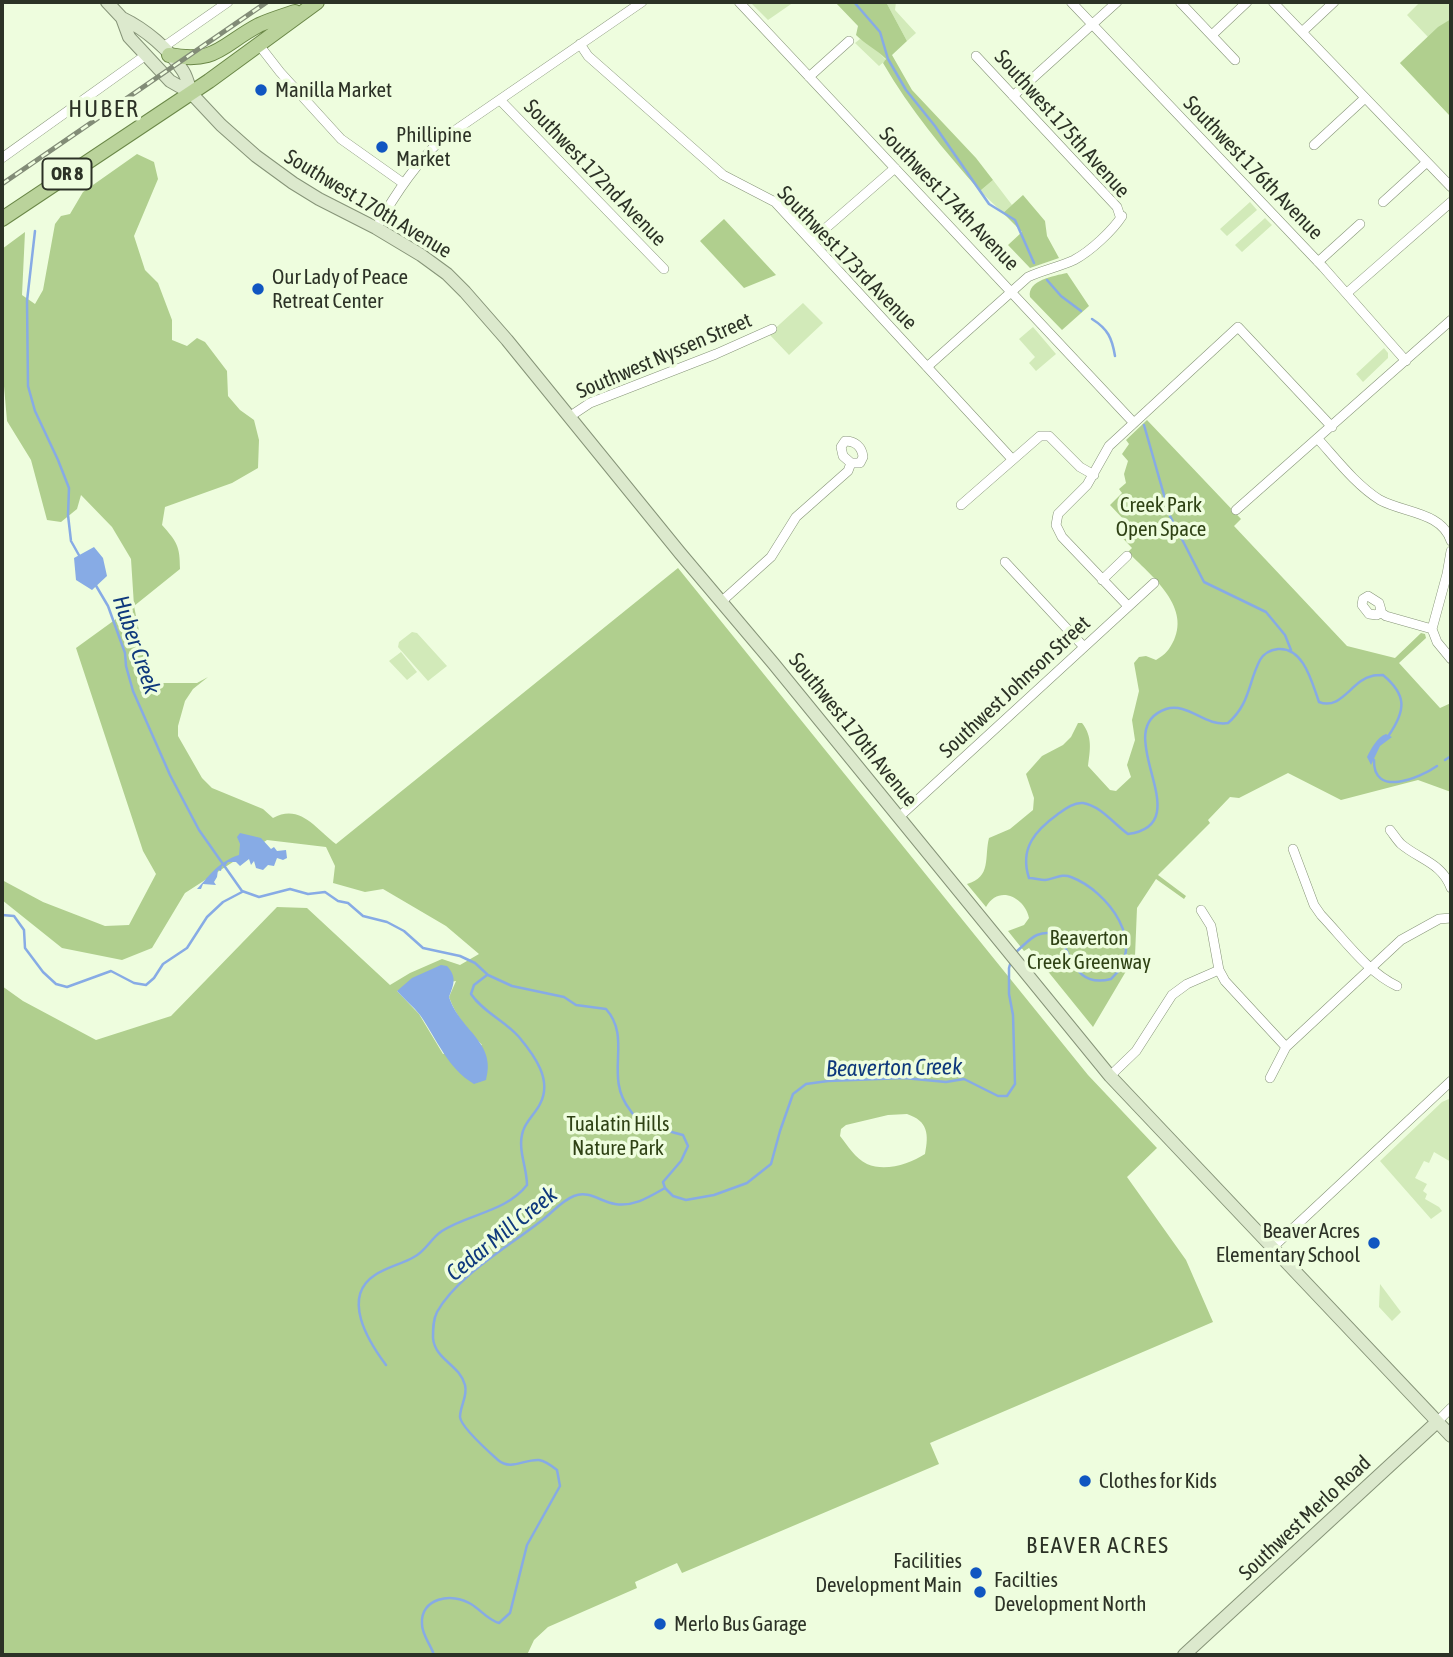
<!DOCTYPE html>
<style>
body{margin:0}
#map{position:relative;width:1453px;height:1657px;overflow:hidden;background:#eefdde;font-family:"Asap Condensed",sans-serif}
canvas{display:block}
.frame{position:absolute;inset:0;border:4px solid #2c3226;pointer-events:none}
</style>
<div id="map">
<canvas width="1453" height="1657"></canvas>
<div class="frame"></div>
</div>
<script>
const c = document.querySelector('canvas').getContext('2d');
c.lineJoin = 'round';
function fill(path, color) { c.fillStyle = color; c.fill(path, 'evenodd'); }
function strokePath(path, color, width, dash) { c.strokeStyle = color; c.lineWidth = width; c.lineCap = dash ? 'butt' : 'round'; c.setLineDash(dash || []); c.stroke(path); }
function label(font, color, halo, rows, align = 'center') {
  c.font = font + ' "Asap Condensed",sans-serif'; c.lineWidth = 7; c.setLineDash([]); c.textBaseline = 'middle'; c.strokeStyle = halo; c.fillStyle = color; for (const [text, x, y, turn = 0] of rows) {
    c.save(); c.translate(x, y); c.rotate((+turn || 0) * Math.PI / 180); c.textAlign = isNaN(turn) ? turn : align; if (halo) c.strokeText(text, 0, 0); c.fillText(text, 0, 0); c.restore();
  }
}
const green = new Path2D(`
 M 750,2 L 794,2 L 768,20 Z
 M 886,2 L 896,2 L 895,10 L 916,33 L 907,41 Z
 M 1420,2 L 1451,2 L 1451,117 L 1400,63 L 1428,37 L 1407,15 Z
 M 860,39 L 872,45 L 886,60 L 879,66 L 855,43 Z
 M 993,180 L 1012,205 L 1003,213 L 980,191 Z
 M 1250,202 L 1257,210 L 1227,236 L 1220,229 Z
 M 1265,218 L 1272,225 L 1242,252 L 1235,245 Z
 M 803,303 L 823,323 L 789,355 L 769,334 Z
 M 1033,327 L 1056,354 L 1036,371 L 1029,363 L 1035,357 L 1019,339 Z
 M 1384,348 L 1388,353 L 1388,358 L 1363,382 L 1356,374 Z
 M 412,632 L 417,633 L 447,666 L 428,681 L 398,647 L 399,642 Z
 M 401,652 L 417,672 L 407,680 L 389,661 Z
 M 1451,1098 L 1451,1162 L 1434,1152 L 1429,1163 L 1424,1161 L 1415,1178 L 1427,1184 L 1423,1191 L 1427,1194 L 1425,1199 L 1439,1207 L 1442,1211 L 1431,1219 L 1380,1161 L 1442,1102 Z
 M 1380,1284 L 1401,1312 L 1392,1321 L 1379,1307 Z`);
const forest = new Path2D(`
 M 835,2 L 886,2 L 907,41 L 892,55 L 912,90 L 976,158 L 993,180 L 980,191 C 944,150 910,110 883,63 L 886,59 C 876,49 865,44 856,35 L 858,26 Z
 M 1451,19 L 1451,117 L 1400,63 L 1438,27 Z
 M 137,154 L 154,162 L 158,179 L 134,236 L 145,270 L 158,283 L 172,320 L 172,340 L 187,346 L 197,338 L 205,342 L 227,371 L 228,396 L 240,410 L 254,420 L 259,440 L 258,468 L 232,483 L 165,507 L 162,525 C 177,542 180,546 180,569 L 134,606 L 143,651 L 145,675 L 153,683 L 197,683 L 208,677 L 193,689 L 185,701 L 178,726 L 178,736 L 202,778 L 212,788 L 263,809 L 273,818 C 300,803 316,829 336,844 L 678,568 L 1088,1075 L 1157,1148 L 1127,1177 L 1186,1260 L 1213,1322 L 930,1443 L 939,1464 L 682,1573 L 677,1563 L 635,1582 L 637,1588 L 548,1627 L 534,1640 L 527,1655 L 2,1655 L 2,986 L 23,1001 L 96,1040 L 171,1016 L 277,907 L 307,908 L 390,985 L 410,973 L 442,959 L 460,965 L 479,954 L 446,926 L 383,889 L 365,892 L 333,883 L 335,866 L 326,847 L 267,840 L 185,893 L 152,948 L 122,960 L 62,948 L 2,900 L 2,880 L 43,902 L 105,926 L 129,925 L 156,874 L 143,851 L 76,648 L 134,606 L 131,559 L 112,527 L 81,495 L 77,509 L 61,522 L 47,520 L 31,460 L 7,421 L 2,363 L 2,249 L 25,232 L 22,295 L 35,304 L 43,290 L 55,224 L 61,216 L 70,214 L 83,192 ZM 456,981 L 449,997 C 456,1017 469,1031 482,1045 L 443,1054 L 419,1014 L 397,991 ZM 907,1114 C 928,1121 929,1134 925,1154 C 910,1164 885,1172 867,1164 C 855,1158 848,1146 840,1136 L 841,1129 L 846,1125 L 888,1115 Z
 M 1023,195 L 1045,221 L 1047,236 L 1059,258 L 1030,268 L 1008,245 L 1022,232 L 1003,213 Z
 M 724,219 L 776,275 L 744,288 L 700,241 Z
 M 1067,273 L 1089,306 L 1062,330 L 1030,297 C 1027,280 1054,276 1067,273 Z
 M 1147,420 L 1241,519 L 1234,526 L 1347,646 L 1395,658 L 1421,633 L 1425,634 L 1426,638 L 1399,663 L 1440,708 L 1451,703 L 1451,792 L 1418,780 L 1341,800 L 1288,773 L 1239,798 L 1230,797 L 1208,820 L 1210,823 L 1158,875 L 1186,896 L 1184,899 L 1156,879 L 1137,908 L 1135,956 L 1093,1027 L 1029,948 L 1024,951 L 1008,931 L 1024,925 L 1029,918 C 1025,898 999,884 986,907 L 967,884 C 992,877 984,857 989,838 L 1010,829 L 1033,810 L 1034,798 L 1026,774 L 1042,756 L 1063,745 L 1071,737 L 1078,723 L 1082,723 C 1093,737 1090,750 1088,766 L 1110,790 L 1116,791 L 1131,777 L 1127,765 L 1135,740 L 1132,720 L 1139,691 L 1134,663 L 1139,657 L 1146,656 L 1156,660 C 1166,654 1169,650 1174,640 C 1190,605 1150,575 1128,552 L 1132,548 L 1116,531 L 1126,522 L 1110,505 L 1122,493 L 1119,489 L 1126,483 L 1124,474 L 1128,461 L 1122,454 L 1129,444 L 1126,440 Z`);
const water = new Path2D(`
 M 94,547 L 103,558 L 107,576 L 92,590 L 76,580 L 74,558 Z
 M 1386,734 L 1392,737 L 1380,746 L 1371,765 L 1367,757 C 1371,749 1377,737 1386,734 Z
 M 240,833 L 261,838 L 271,849 L 274,847 L 277,851 L 286,850 L 287,858 L 283,860 L 277,858 L 274,866 L 268,865 L 263,870 L 256,868 L 254,861 L 251,865 L 249,859 L 240,866 L 236,862 L 228,862 L 225,866 L 222,866 L 221,871 L 218,870 L 217,877 L 214,882 L 216,885 L 203,884 L 201,889 L 197,889 C 211,874 218,862 239,855 L 240,844 L 237,837 Z
 M 441,965 L 447,966 C 457,977 454,984 449,997 C 460,1031 497,1042 486,1080 L 474,1084 C 447,1068 437,1039 420,1015 C 413,1006 404,999 397,991 L 412,978 Z`);
const stream = new Path2D(`
 M 854,2 L 880,32 L 888,59 L 906,90 L 935,126 L 989,204 L 1015,220 L 1034,263
 M 35,231 L 27,301 L 28,386 L 35,411 L 58,460 L 69,488 L 68,515 L 71,541 L 80,557
 M 1047,280 L 1061,296 L 1081,311
 M 1092,319 C 1108,329 1112,338 1115,356
 M 1144,425 L 1170,516 L 1204,582 L 1266,612 L 1285,635 L 1291,650
 M 95,584 L 108,606 L 125,653 L 126,666 L 133,691 L 170,775 L 199,830 L 242,891
 M 1374,760 C 1373,798 1420,778 1437,766
 M 1445,760 L 1451,756
 M 242,891 L 259,897 L 290,889 L 308,894 L 325,892 L 338,901 L 348,903 L 363,916 L 387,922 L 404,931 L 423,948 L 460,956 L 475,963 L 488,975 L 512,986 L 564,997 L 576,1005 L 606,1009 C 633,1039 603,1076 630,1110 C 633,1114 636,1119 641,1122 C 654,1128 669,1131 683,1135 L 688,1146 L 681,1161 L 663,1182 L 665,1188
 M 2,915 L 14,916 L 24,930 L 25,948 L 43,972 L 56,984 L 67,987 L 111,971 L 134,983 L 146,985 L 154,978 L 163,964 L 187,948 L 207,917 L 223,902 L 242,892
 M 1016,952 C 1022,947 1030,938 1037,935 C 1077,920 1059,992 1111,979 C 1149,945 1108,891 1071,877 C 1062,873 1054,879 1045,880 C 1040,880 1034,878 1029,878 C 1019,848 1036,830 1058,814 C 1065,809 1074,802 1083,803 C 1101,806 1114,824 1128,834 C 1202,824 1106,730 1166,709 C 1188,702 1205,727 1228,723 C 1250,704 1248,683 1260,660 C 1264,653 1270,650 1278,649 C 1304,647 1312,683 1319,702 C 1341,711 1352,680 1372,676 C 1375,675 1379,675 1383,675 C 1407,695 1406,710 1389,735
 M 665,1188 L 673,1196 L 686,1200 L 714,1195 L 747,1183 L 771,1164 L 780,1131 L 793,1094 L 806,1084 L 828,1081 L 904,1078 L 946,1082 L 964,1079 L 998,1096 L 1007,1096 L 1015,1084 L 1013,1015 L 1009,994 L 1009,968 L 1011,961
 M 386,1365 C 368,1341 341,1297 375,1275 C 387,1267 402,1264 414,1257 C 426,1251 431,1238 442,1231 C 468,1214 506,1212 527,1185 C 527,1167 517,1149 523,1131 C 526,1121 535,1114 540,1104 C 553,1080 534,1055 519,1037 C 505,1021 483,1012 471,994 L 474,985 L 487,975
 M 434,1655 C 431,1645 422,1635 422,1624 C 420,1598 452,1592 471,1604 C 481,1610 488,1620 499,1623 L 510,1613 L 527,1545 L 560,1486 L 557,1470 C 552,1466 545,1461 539,1460 C 524,1459 511,1471 498,1460 C 489,1452 461,1427 460,1417 C 460,1406 468,1396 465,1385 C 460,1365 435,1360 433,1338 C 433,1329 433,1320 437,1312 C 457,1276 508,1247 541,1221 C 552,1213 561,1201 574,1196 C 589,1190 601,1202 615,1204 C 634,1207 649,1197 665,1188`);
const street = new Path2D(`
 M 739,2 L 1133,422
 M 1071,2 L 1323,267 L 1406,361
 M 1180,2 L 1235,60
 M 1273,2 L 1451,187
 M 1302,32 L 1334,2
 M 1212,35 L 1247,2
 M 580,44 L 588,56 L 723,175 L 775,202 L 1012,459
 M 259,45 L 280,72 L 341,139 L 403,183
 M 162,48 L 228,2
 M 976,56 L 1117,207 L 1120,216
 M 809,77 L 849,41
 M 1013,96 L 1117,2
 M 500,100 L 664,269
 M 1314,145 L 1365,98
 M 2,158 L 146,55
 M 1383,202 L 1427,162
 M 376,228 C 394,196 414,165 441,140 L 642,2
 M 811,241 L 895,168
 M 1318,262 L 1360,224
 M 1347,293 L 1451,202
 M 927,367 L 1028,277 C 1043,270 1059,267 1074,260 C 1091,251 1113,230 1122,216
 M 569,417 L 590,403 L 716,354 L 772,329
 M 1318,439 C 1337,460 1356,485 1380,500 C 1404,513 1442,512 1451,541
 M 845,441 C 855,441 862,447 863,457 L 860,463 L 851,463 L 843,456 L 841,447 Z
 M 961,505 L 1040,436 L 1049,436 L 1080,467 L 1094,475
 M 1236,510 L 1451,320
 M 1005,562 L 1084,647
 M 1447,574 L 1451,551
 M 1451,576 L 1447,574 L 1432,629 L 1437,642 L 1451,659
 M 1102,580 L 1127,556
 M 1368,596 L 1379,603 L 1381,610 L 1377,615 L 1369,614 L 1362,605 L 1363,599 Z
 M 721,602 L 771,557 L 796,517 L 848,471 L 851,463
 M 1128,606 L 1062,537 L 1056,525 L 1058,514 L 1087,485 L 1109,446 L 1238,327 L 1332,427
 M 1380,612 L 1386,616 L 1432,629
 M 899,817 L 1154,583
 M 1390,830 C 1394,835 1397,840 1401,844 C 1420,860 1442,863 1451,888
 M 1293,849 L 1314,905 L 1321,915 C 1344,939 1367,972 1397,986
 M 1201,910 L 1211,926 L 1219,970 L 1225,981 L 1286,1047
 M 1110,1076 L 1136,1051 L 1172,995 L 1187,984 L 1219,970
 M 1270,1078 L 1286,1047 L 1401,940 L 1439,919 L 1451,918
 M 1272,1248 L 1451,1081
 M 1437,1422 L 1451,1408`);
const secondary = new Path2D(`
 M 107,2 L 122,18 L 129,37 L 170,81 L 191,93 L 221,125 L 256,156 L 293,183 L 319,199 L 376,228 L 421,255 L 447,274 L 465,292 L 507,340 L 680,553 L 773,663 L 1110,1076 L 1451,1436
 M 122,18 C 145,29 169,49 183,71 C 187,77 189,86 191,93
 M 1184,1655 L 1437,1422`);
const primary = new Path2D(`
 M 169,55 C 217,64 221,45 259,25 C 270,20 283,16 295,12
 M 2,219 L 209,81 L 317,2`);
const rail = new Path2D(`
 M 2,184 L 267,2`);
const markers = [
 [261,90,7,"#1056c1"],
 [382,147,7,"#1056c1"],
 [258,289,7,"#1056c1"],
 [1374,1243,7,"#1056c1"],
 [1085,1481,7,"#1056c1"],
 [976,1573,7,"#1056c1"],
 [980,1592,7,"#1056c1"],
 [660,1624,7,"#1056c1"]
];
const shields = [
 [67,174,49]
];
const shieldNames = [
 ["OR 8",67,174]
];
const poiNames = [
 ["Manilla Market",275,90],
 ["Phillipine",396,135],
 ["Market",396,159],
 ["Our Lady of Peace",272,277],
 ["Retreat Center",272,301],
 ["Beaver Acres",1360,1231,"right"],
 ["Elementary School",1360,1255,"right"],
 ["Clothes for Kids",1099,1481],
 ["Facilities",962,1561,"right"],
 ["Development Main",962,1585,"right"],
 ["Facilties",994,1580],
 ["Development North",994,1604],
 ["Merlo Bus Garage",674,1624]
];
const streetNames = [
 ["Southwest 175th Avenue",1062,124,48],
 ["Southwest 176th Avenue",1253,168,46],
 ["Southwest 172nd Avenue",595,173,46],
 ["Southwest 174th Avenue",949,199,46],
 ["Southwest 170th Avenue",368,204,31],
 ["Southwest 173rd Avenue",847,258,46],
 ["Southwest Nyssen Street",664,356,-23],
 ["Southwest Johnson Street",1015,687,-43],
 ["Southwest 170th Avenue",853,730,51],
 ["Southwest Merlo Road",1305,1518,-43]
];
const parkNames = [
 ["Creek Park",1161,505],
 ["Open Space",1161,529],
 ["Beaverton",1089,938],
 ["Creek Greenway",1089,962],
 ["Tualatin Hills",618,1124],
 ["Nature Park",618,1148]
];
const waterNames = [
 ["Huber Creek",136,645,71],
 ["Beaverton Creek",894,1068,-1],
 ["Cedar Mill Creek",502,1234,-39]
];
const neighbourhoodNames = [
 ["BEAVER ACRES",1098,1546]
];
const quarterNames = [
 ["HUBER",104,109]
];
fill(green, '#d2eab9');
fill(forest, '#b0cf8e');
fill(water, '#87abe5');
strokePath(stream, '#87abe5', 2.5);
strokePath(street, '#869478', 10);
strokePath(secondary, '#869478', 14);
strokePath(primary, '#6a8747', 16);
strokePath(street, '#fff', 9);
strokePath(secondary, '#dce9cd', 12);
strokePath(primary, '#bad39b', 14);
strokePath(rail, '#828c77', 5);
strokePath(rail, '#eefdde', 2.5, [8]);
for (const [x, y, r, color] of markers) { const dot = new Path2D(); dot.arc(x, y, r, 0, 2 * Math.PI); c.fillStyle = color; c.fill(dot); strokePath(dot, '#eefdde', 2.5); }
for (const [x, y, w] of shields) { const box = new Path2D(); box.roundRect(x - w / 2, y - 15.5, w, 31, 5); c.fillStyle = '#eefdde'; c.fill(box); strokePath(box, '#2c3226', 2); }
label('bold 19px', '#2c3226', null, shieldNames);
label('21px', '#2c3226', '#eefdde', poiNames, 'left');
label('21px', '#2c3226', '#eefdde', streetNames);
label('21px', '#2f4215', '#eefdde', parkNames);
label('italic 23px', '#0f397c', '#eefdde', waterNames);
c.letterSpacing = '2px';
label('23px', '#2c3226', '#eefdde', neighbourhoodNames);
c.letterSpacing = '0px';
c.letterSpacing = '2px';
label('24px', '#2c3226', '#eefdde', quarterNames);
c.letterSpacing = '0px';
</script>
